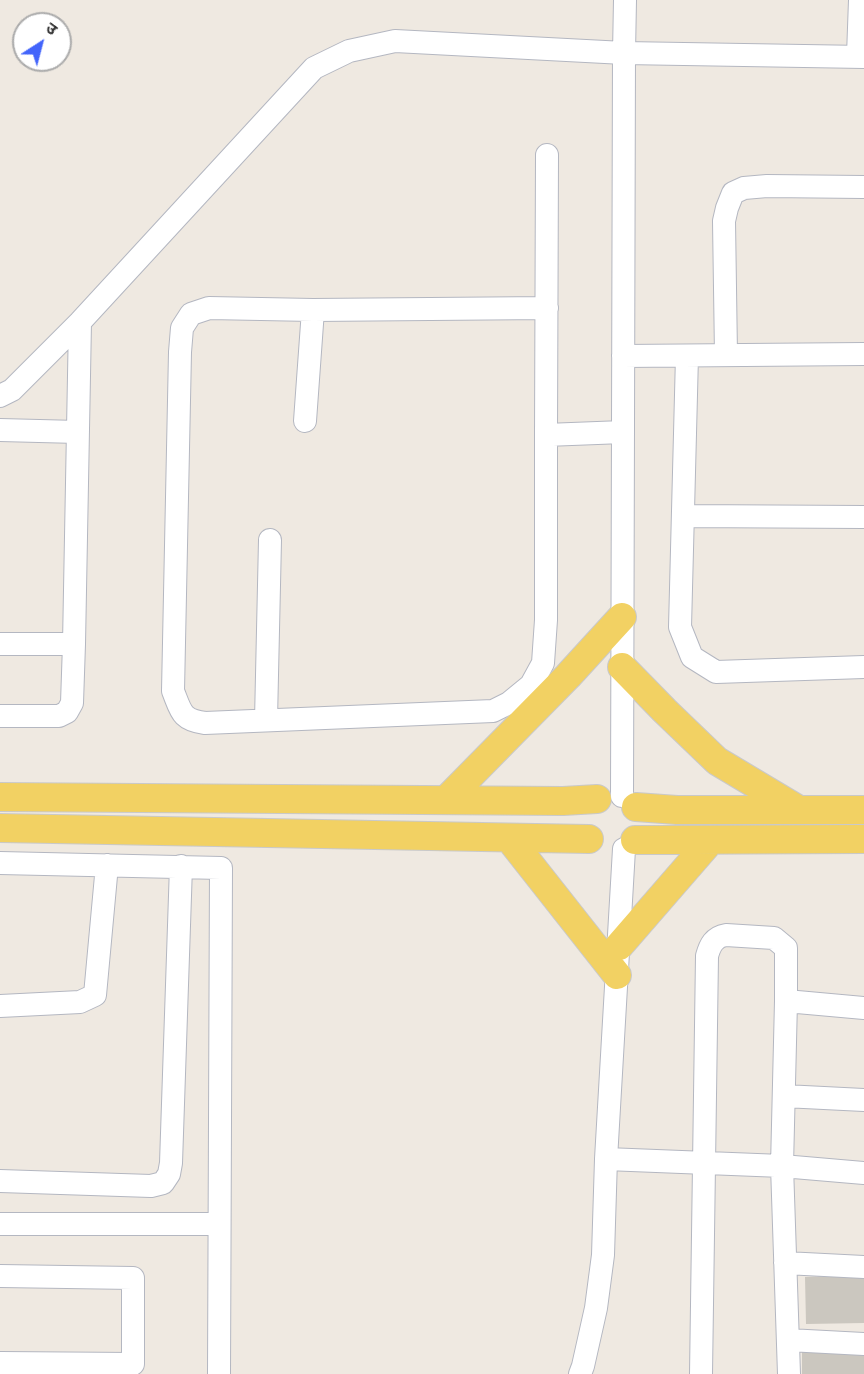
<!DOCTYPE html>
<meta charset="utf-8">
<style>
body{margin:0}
#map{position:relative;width:864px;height:1374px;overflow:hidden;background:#efe9e1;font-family:Cabin,"Noto Sans Devanagari",sans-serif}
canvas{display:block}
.north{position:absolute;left:12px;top:12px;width:60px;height:60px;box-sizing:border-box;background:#fff;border:2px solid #ababab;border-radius:50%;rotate:36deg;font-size:16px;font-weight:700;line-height:24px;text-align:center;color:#2e2e2e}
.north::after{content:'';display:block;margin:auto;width:21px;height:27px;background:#4264fb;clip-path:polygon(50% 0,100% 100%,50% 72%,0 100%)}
</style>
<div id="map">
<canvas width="864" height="1374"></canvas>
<div class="north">उ</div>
</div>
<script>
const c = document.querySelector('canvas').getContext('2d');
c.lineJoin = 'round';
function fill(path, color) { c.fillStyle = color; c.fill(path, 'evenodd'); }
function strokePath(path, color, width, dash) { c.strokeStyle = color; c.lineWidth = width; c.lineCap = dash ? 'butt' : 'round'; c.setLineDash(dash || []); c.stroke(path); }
const building = new Path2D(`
 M 864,1270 L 864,1323 L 806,1324 L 805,1277 L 832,1276 Z
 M 864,1347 L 864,1374 L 802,1374 L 802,1348 Z`);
const minor = new Path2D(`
 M 858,56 L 860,0
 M 547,155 L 546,435 L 623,432
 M 726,355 L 724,221 L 727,208 L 733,193 L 744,188 L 767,186 L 864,187
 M 623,356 L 864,354
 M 687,356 L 680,627 L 692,657 L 716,672 L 864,667
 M 0,396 L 12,390 L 80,322 L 314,68 L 349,51 L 395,41 L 624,53 L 864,57
 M 305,421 L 313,310
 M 0,430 L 78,432
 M 546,435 L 546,620 L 543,663 L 531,685 L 509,703 L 493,711 L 205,723 C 181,720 181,711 173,691 L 180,352 L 182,328 L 191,314 L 209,308 L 313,310 L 547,308
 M 683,516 L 864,517
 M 0,644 L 74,644 L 80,322
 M 0,716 L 59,716 L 67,712 L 72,703 L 74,644
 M 266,720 L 270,540
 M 622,796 L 624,53 L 625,0
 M 0,863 L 221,868 L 219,1374
 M 0,1006 L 80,1002 L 95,995 L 107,865
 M 784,1096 L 864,1100
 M 606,1159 L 782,1166 L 786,1001 L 864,1008
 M 0,1181 L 151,1186 L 163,1183 L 169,1174 L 171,1163 L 181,866
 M 0,1224 L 219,1224
 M 785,1263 L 864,1267
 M 0,1276 L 133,1278 L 133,1364 L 0,1363
 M 788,1340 L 864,1344
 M 580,1374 L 583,1366 L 596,1308 L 603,1255 L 606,1159 L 624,849
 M 701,1374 L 707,956 C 710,945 714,937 726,935 L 774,938 L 786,948 L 786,1001
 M 789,1374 L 782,1166 L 864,1173`);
const major = new Path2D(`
 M 622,667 L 665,711 L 717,761 L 799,810
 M 0,797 L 563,801 L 597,799
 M 446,800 L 568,676 L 622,617
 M 636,807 L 677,810 L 864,810
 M 0,828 L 589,839
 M 509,838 L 617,975
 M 635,840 L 864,839
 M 619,946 L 711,840`);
fill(building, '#cbc7bf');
strokePath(minor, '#b4b7c1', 24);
strokePath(major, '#c9c9c9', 30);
strokePath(minor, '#fff', 22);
strokePath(major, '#f2d163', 28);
</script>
